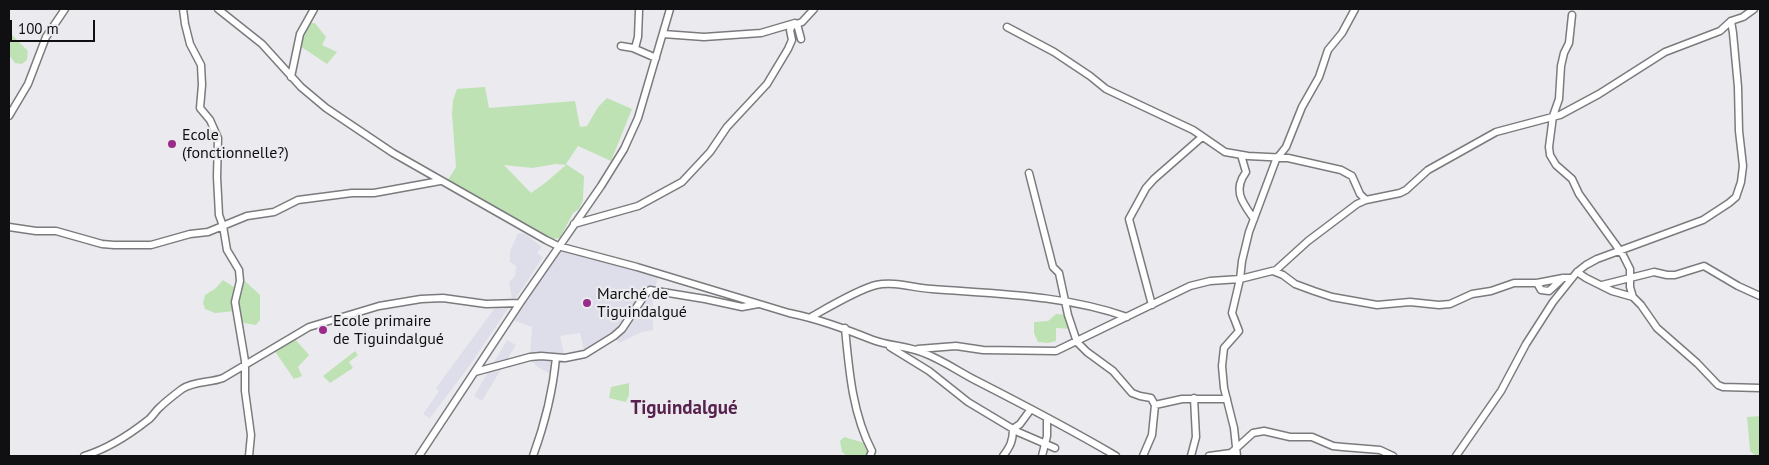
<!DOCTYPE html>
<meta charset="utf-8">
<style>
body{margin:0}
#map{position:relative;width:1769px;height:465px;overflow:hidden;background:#ebebef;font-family:"PT Sans",sans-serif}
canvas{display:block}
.frame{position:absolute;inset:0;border:10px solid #101012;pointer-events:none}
.scale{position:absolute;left:10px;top:20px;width:85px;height:22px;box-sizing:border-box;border:2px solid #101012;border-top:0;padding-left:6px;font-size:15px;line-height:18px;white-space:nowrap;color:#101012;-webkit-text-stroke:4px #ebebef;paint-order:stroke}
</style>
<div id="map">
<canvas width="1769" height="465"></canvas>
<div class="frame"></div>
<div class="scale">100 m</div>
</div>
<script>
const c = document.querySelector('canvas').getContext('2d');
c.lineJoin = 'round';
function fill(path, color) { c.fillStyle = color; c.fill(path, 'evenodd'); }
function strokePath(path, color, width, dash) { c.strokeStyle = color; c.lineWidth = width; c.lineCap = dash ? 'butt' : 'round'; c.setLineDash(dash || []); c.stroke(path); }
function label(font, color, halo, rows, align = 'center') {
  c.font = font + ' "PT Sans",sans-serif'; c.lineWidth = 4.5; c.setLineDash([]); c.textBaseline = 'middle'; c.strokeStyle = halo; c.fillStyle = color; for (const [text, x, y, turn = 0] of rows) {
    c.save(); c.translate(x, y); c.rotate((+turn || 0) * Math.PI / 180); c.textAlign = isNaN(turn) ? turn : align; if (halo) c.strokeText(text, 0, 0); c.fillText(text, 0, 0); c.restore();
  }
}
const built = new Path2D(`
 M 518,233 L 525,234 L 542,247 L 537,253 L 543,257 L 516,298 L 512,299 L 509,282 L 515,276 L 516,266 L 510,262 L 510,251 Z
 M 558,246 L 659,274 L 653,296 L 653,330 L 642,332 L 619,343 L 614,336 L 585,354 L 580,333 L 560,336 L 565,358 L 556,358 L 558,370 L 549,373 L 536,366 L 530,357 L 532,327 L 510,319 Z
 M 497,305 L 509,307 L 470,365 L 430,418 L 423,414 L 439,391 L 436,388 Z
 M 507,340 L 516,345 L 482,401 L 474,396 Z`);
const green = new Path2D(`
 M 306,23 L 315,23 L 326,37 L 322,45 L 337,52 L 327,64 L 297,44 Z
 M 9,32 L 28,51 L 27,60 L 22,64 L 15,63 L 9,55 Z
 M 485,87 L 489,108 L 575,101 L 580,127 L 587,126 L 598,107 L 607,98 L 632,109 L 611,161 L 578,146 L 566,164 L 584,176 L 583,200 L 579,209 L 573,213 L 560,238 L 546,240 L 446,183 L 456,167 L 452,114 L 453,100 L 457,89 ZM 556,164 L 566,165 L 545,183 L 531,193 L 504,165 L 532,168 Z
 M 223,280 L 237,289 L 245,281 L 260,295 L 260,320 L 256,325 L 237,322 L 236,311 L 215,313 L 205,309 L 203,303 L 205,295 L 216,288 Z
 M 1056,314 L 1068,315 L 1073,329 L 1056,328 L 1056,341 L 1048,343 L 1038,342 L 1034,333 L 1034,322 L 1048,321 Z
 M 294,338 L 309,355 L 298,367 L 302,376 L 294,379 L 274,350 Z
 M 355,351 L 358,355 L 349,362 L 353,368 L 330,383 L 323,376 Z
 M 629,383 L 629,395 L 626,402 L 609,398 L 611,387 Z
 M 1760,416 L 1760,456 L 1756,456 L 1750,451 L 1747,417 Z
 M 844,437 L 868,444 L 870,456 L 847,456 L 842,452 L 840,441 Z`);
const minor = new Path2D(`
 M 183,9 L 185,24 L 190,44 L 201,65 L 202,85 L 200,108 L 210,120 L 218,138 L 217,177 L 219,215 L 223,226 L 227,250 L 239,270 L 240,281 L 235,302 L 245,361 L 245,391 L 251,435 L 249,456
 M 218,9 L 262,44 L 301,87 L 326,108 L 393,153 L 546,240 L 558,246 L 637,267 L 789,313 C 819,319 845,329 873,340 C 889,346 908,346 924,353 C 942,360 958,371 975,380 C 1022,404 1070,429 1116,456
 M 1572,15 L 1569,43 L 1564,53 L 1561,66 L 1559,99 L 1553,116 L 1549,147 L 1550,155 L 1556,165 L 1572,179 L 1579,194 L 1623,255 L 1630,269 L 1630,287 L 1633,297
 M 797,24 L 801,39
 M 1007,27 L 1054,52 L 1090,76 L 1106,89 L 1193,130 L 1225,152 L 1248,156 L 1288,158 L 1341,170 L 1352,176 L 1360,194 L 1366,200
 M 663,34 L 704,37 L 761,33 L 795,23
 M 621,46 L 633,48 L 656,58
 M 635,48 L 638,37 L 639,11
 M 291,77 L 300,34 L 314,9
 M 9,116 L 28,84 L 46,37 L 65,9
 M 1241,155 L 1246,172 C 1232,191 1243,203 1254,219
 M 1278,157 L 1286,147 L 1302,107 L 1319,77 L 1328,50 L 1342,33 L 1355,9
 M 1029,173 L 1053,267 L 1059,273 L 1068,315 L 1077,342 L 1087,352 L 1113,371 L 1132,393 L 1140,396 L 1151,398 L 1155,405 L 1152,435 L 1143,456
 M 574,224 L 638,206 L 682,182 L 710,152 L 727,127 L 767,84 L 788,49 L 792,40 L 790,30 L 792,26 L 802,22 L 814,9
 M 9,227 L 36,231 L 56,231 L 102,244 L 114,245 L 151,245 L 190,234 L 208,232 L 247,216 L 274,212 L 298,200 L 352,193 L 374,193 L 440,181
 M 1273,271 L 1283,275 L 1295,284 L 1314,291 L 1332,297 L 1377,305 L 1410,302 L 1439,305 L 1450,304 L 1472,294 L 1491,291 L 1514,283 L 1537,283 L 1563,278 L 1572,278
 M 1577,272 L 1586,278 L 1612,291 L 1633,297 L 1641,305 L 1657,328 L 1697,363 L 1718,385 L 1723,387 L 1760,388
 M 1537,283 L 1541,290 L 1549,291 L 1563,278
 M 1602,285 L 1654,272 L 1667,275 L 1675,275 L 1704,266 L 1738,286 L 1760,296
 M 1152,305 L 1129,219 L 1146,188 L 1154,179 L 1202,137
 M 811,317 C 827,308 859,289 876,285 C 895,281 913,288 932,289 C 997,294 1065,295 1127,317
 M 845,328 C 849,369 852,413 872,451 L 870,456
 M 890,347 L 929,371 L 968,402 L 1018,432 L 1055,448
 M 918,349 L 956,346 L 983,350 L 1056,351 L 1190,286 L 1210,281 L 1240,279 L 1276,270 L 1308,241 L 1357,204 L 1366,200 L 1400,193 L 1406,190 L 1428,170 L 1496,132 L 1560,115 L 1599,94 L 1665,52 L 1720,31 L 1731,21 L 1743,17 L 1754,9
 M 475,372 L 530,357 L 541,356 L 565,358 L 585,354 L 614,336 L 622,329 L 646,293 L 650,290 L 705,299 L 742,307 L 758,304
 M 1155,405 L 1182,399 L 1227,399
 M 84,456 C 107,449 129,435 148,420 C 152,417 155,412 158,409 C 165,402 174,395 182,389 C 194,381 210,383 223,378 L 309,327 L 379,306 L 421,299 L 443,298 L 486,304 L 520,303
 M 419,456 L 520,303 L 601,186 L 624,149 L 638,118 L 670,9
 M 533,456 C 544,426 553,390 556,358
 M 1003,456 C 1010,447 1013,441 1013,429 L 1020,424 L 1031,409
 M 1042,456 L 1047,436 L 1047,418
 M 1191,456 L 1196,437 L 1194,398
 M 1209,456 L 1231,453 L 1253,433 L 1264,431 L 1290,437 L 1312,437 L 1333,446 L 1343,447 L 1380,450 L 1393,456
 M 1237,456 L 1234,428 L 1224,388 L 1222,366 L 1224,348 L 1239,331 L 1232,313 L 1240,279 L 1242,261 L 1249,232 L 1277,157
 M 1456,456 L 1501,391 L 1526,344 L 1553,302 L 1577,272 L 1586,265 L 1597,259 L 1703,220 L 1729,203 L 1736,197 L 1741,182 L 1743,166 L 1739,131 L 1738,87 L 1733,33 L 1731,21`);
const markers = [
 [172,144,5,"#9b2b89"],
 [587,303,5,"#9b2b89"],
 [323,330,5,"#9b2b89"]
];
const poiNames = [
 ["Ecole",182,135],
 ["(fonctionnelle?)",182,153],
 ["Marché de",597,294],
 ["Tiguindalgué",597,312],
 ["Ecole primaire",333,321],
 ["de Tiguindalgué",333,339]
];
const quarterNames = [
 ["Tiguindalgué",684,409]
];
fill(built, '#dddee9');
fill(green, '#bfe2b5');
strokePath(minor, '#7b7b7e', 9);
strokePath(minor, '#fff', 6);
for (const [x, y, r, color] of markers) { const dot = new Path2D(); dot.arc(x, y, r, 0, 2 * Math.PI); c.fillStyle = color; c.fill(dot); strokePath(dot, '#ebebef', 2); }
label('16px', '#101012', '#ebebef', poiNames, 'left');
label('bold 19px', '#57214d', '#ebebef', quarterNames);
</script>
